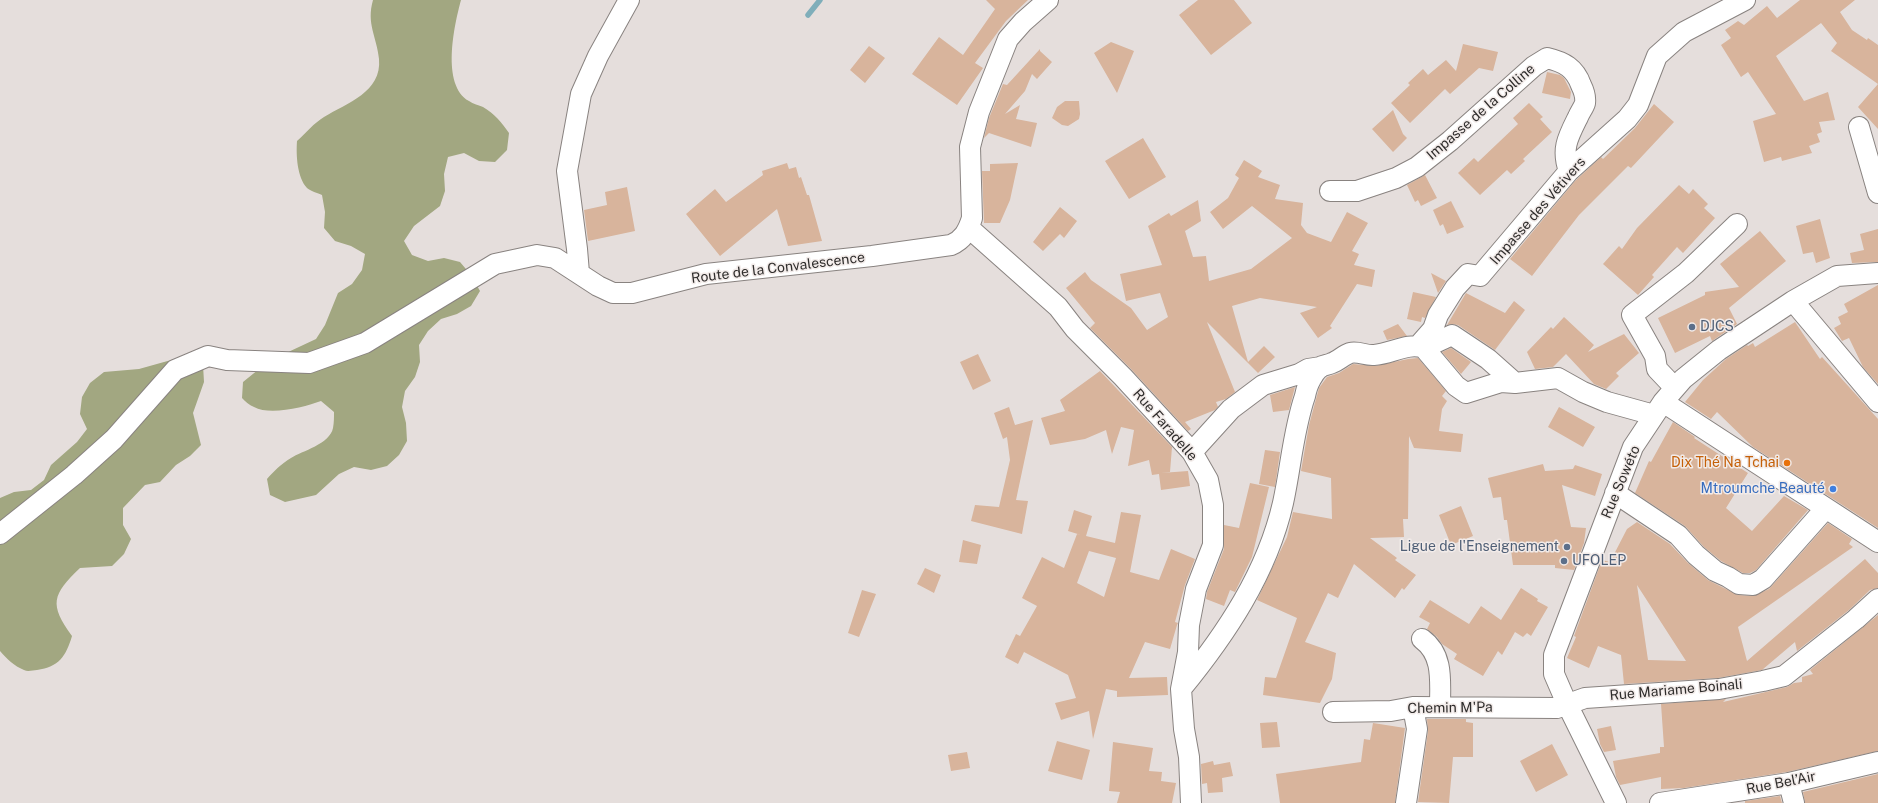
<!DOCTYPE html>
<meta charset="utf-8">
<style>
body{margin:0}
canvas{display:block;background:#e5dedc}
</style>
<canvas width="1878" height="803"></canvas>
<script>
const c = document.querySelector('canvas').getContext('2d');
c.lineJoin = 'round';
function fill(path, color) { c.fillStyle = color; c.fill(path, 'evenodd'); }
function strokePath(path, color, width, dash) { c.strokeStyle = color; c.lineWidth = width; c.lineCap = dash ? 'butt' : 'round'; c.setLineDash(dash || []); c.stroke(path); }
function label(font, color, halo, rows, align = 'center') {
  c.font = font + ' "Public Sans",sans-serif'; c.lineWidth = 3; c.setLineDash([]); c.textBaseline = 'middle'; c.strokeStyle = halo; c.fillStyle = color; for (const [text, x, y, turn = 0] of rows) {
    c.save(); c.translate(x, y); c.rotate((+turn || 0) * Math.PI / 180); c.textAlign = isNaN(turn) ? turn : align; if (halo) c.strokeText(text, 0, 0); c.fillText(text, 0, 0); c.restore();
  }
}
const forest = new Path2D(`
 M 373,0 L 461,0 C 454,26 441,85 469,101 C 473,104 479,105 483,107 C 495,114 501,122 509,133 L 507,150 L 495,162 L 479,161 L 464,153 L 448,157 L 444,174 L 445,191 L 440,206 L 414,226 L 404,241 L 412,255 L 428,261 L 444,258 L 460,262 L 471,275 L 480,291 L 471,306 L 457,314 L 441,319 L 428,331 L 419,345 L 420,362 L 415,377 L 405,391 L 402,407 L 406,423 L 407,441 L 399,455 L 387,466 L 371,470 L 354,467 L 339,474 L 316,495 L 285,502 L 270,495 L 267,479 C 274,471 281,464 291,458 C 302,451 330,444 333,428 C 334,423 334,417 334,412 L 321,401 C 305,407 270,416 254,407 C 249,405 245,401 242,398 L 243,382 L 269,361 L 316,339 L 325,325 L 338,293 L 352,284 L 362,270 L 365,254 L 351,246 L 335,241 L 324,228 L 325,212 L 322,195 C 318,193 310,191 307,188 C 297,177 296,155 297,141 C 306,133 314,123 324,117 C 347,103 382,92 379,59 C 377,37 366,24 373,0 Z
 M 189,355 L 203,365 L 204,382 L 193,413 L 201,445 L 190,456 L 176,465 L 160,482 L 145,485 L 123,508 L 123,525 L 131,539 L 124,554 L 112,566 L 80,568 C 52,595 49,604 72,636 C 66,656 59,667 37,670 C 33,670 28,672 24,670 C 14,666 7,659 0,651 L 0,498 L 14,492 L 31,490 L 44,480 L 51,465 L 77,442 L 87,429 L 80,414 L 82,397 L 90,383 L 104,372 L 139,369 Z`);
const stream = new Path2D(`
 M 808,15 L 820,0`);
const building = new Path2D(`
 M 986,0 L 1028,0 L 1006,21 L 975,63 L 983,68 L 957,105 L 912,74 L 939,37 L 963,55 L 995,9 Z
 M 1198,0 L 1234,0 L 1252,23 L 1211,55 L 1179,15 Z
 M 1800,0 L 1855,0 L 1840,12 L 1852,30 L 1867,40 L 1868,38 L 1878,45 L 1878,129 L 1858,107 L 1878,84 L 1831,51 L 1837,43 L 1821,23 L 1776,56 L 1804,101 L 1828,92 L 1835,120 L 1819,122 L 1822,132 L 1817,134 L 1820,142 L 1809,146 L 1812,153 L 1782,161 L 1781,157 L 1764,162 L 1753,121 L 1776,114 L 1748,72 L 1741,77 L 1721,45 L 1731,38 L 1725,30 L 1738,21 L 1744,25 L 1767,6 L 1777,18 Z
 M 1111,42 L 1134,51 L 1117,93 L 1094,53 Z
 M 1463,44 L 1498,52 L 1493,71 L 1479,68 L 1450,94 L 1445,89 L 1410,123 L 1391,103 L 1410,85 L 1408,83 L 1423,69 L 1428,75 L 1446,60 L 1456,71 Z
 M 869,46 L 885,58 L 865,83 L 850,70 Z
 M 1040,49 L 1040,51 L 1052,62 L 1037,79 L 1032,74 L 1025,91 L 1005,114 L 1020,105 L 1016,119 L 1037,123 L 1031,147 L 989,133 L 984,138 L 989,118 L 1003,84 L 1007,85 Z
 M 1547,72 L 1560,75 L 1564,78 L 1571,92 L 1570,99 L 1542,93 Z
 M 1065,101 L 1079,101 L 1080,114 L 1079,119 L 1068,126 L 1062,125 L 1052,118 L 1057,107 Z
 M 1529,103 L 1543,117 L 1540,119 L 1552,132 L 1523,159 L 1525,161 L 1511,174 L 1507,170 L 1480,195 L 1458,173 L 1474,158 L 1478,162 L 1518,124 L 1513,118 Z
 M 1654,104 L 1674,122 L 1631,168 L 1628,166 L 1579,215 L 1532,276 L 1510,259 L 1575,181 L 1601,157 L 1603,159 L 1635,128 Z
 M 1393,110 L 1403,134 L 1407,138 L 1393,152 L 1372,129 Z
 M 1143,138 L 1166,177 L 1129,199 L 1105,161 Z
 M 1244,160 L 1262,171 L 1258,177 L 1280,185 L 1275,199 L 1303,203 L 1301,225 L 1307,233 L 1331,242 L 1347,212 L 1368,223 L 1352,251 L 1359,254 L 1354,265 L 1375,270 L 1372,287 L 1357,284 L 1330,326 L 1332,328 L 1318,338 L 1300,313 L 1317,307 L 1260,298 L 1232,306 L 1248,362 L 1264,346 L 1275,357 L 1258,373 L 1207,322 L 1235,392 L 1226,399 L 1216,402 L 1218,407 L 1215,410 L 1185,422 L 1191,429 L 1188,431 L 1131,369 L 1090,328 L 1095,323 L 1066,288 L 1085,272 L 1091,280 L 1131,308 L 1147,330 L 1168,317 L 1160,293 L 1126,301 L 1120,274 L 1162,265 L 1148,226 L 1169,213 L 1171,216 L 1198,200 L 1201,221 L 1185,231 L 1193,257 L 1206,256 L 1209,281 L 1251,269 L 1292,238 L 1252,206 L 1223,229 L 1210,212 L 1228,198 L 1239,178 L 1235,175 Z
 M 787,163 L 789,169 L 796,167 L 799,178 L 801,177 L 807,195 L 809,195 L 822,241 L 788,246 L 777,209 L 720,256 L 686,214 L 715,189 L 726,202 L 763,175 L 762,171 Z
 M 1018,163 L 1010,200 L 1000,223 L 984,223 L 982,171 L 990,171 L 990,164 Z
 M 1425,175 L 1437,198 L 1421,206 L 1418,200 L 1415,202 L 1407,185 Z
 M 1679,185 L 1689,194 L 1693,189 L 1708,204 L 1704,208 L 1715,218 L 1683,253 L 1677,247 L 1652,275 L 1654,277 L 1638,295 L 1603,264 L 1619,246 L 1622,249 L 1637,228 Z
 M 627,187 L 635,231 L 588,241 L 584,210 L 607,205 L 605,192 Z
 M 1451,201 L 1464,227 L 1447,234 L 1443,224 L 1440,226 L 1433,210 Z
 M 1060,207 L 1077,221 L 1064,238 L 1060,234 L 1043,251 L 1033,242 Z
 M 1820,219 L 1830,258 L 1816,263 L 1813,252 L 1803,254 L 1796,226 Z
 M 1878,229 L 1878,262 L 1852,263 L 1850,253 L 1864,250 L 1860,234 Z
 M 1760,231 L 1786,261 L 1729,308 L 1737,324 L 1712,341 L 1710,336 L 1675,353 L 1658,318 L 1705,295 L 1705,292 L 1739,287 L 1720,264 Z
 M 1431,273 L 1446,281 L 1438,293 Z
 M 1871,285 L 1878,285 L 1878,384 L 1863,367 L 1849,338 L 1842,341 L 1834,328 L 1841,324 L 1838,317 L 1848,312 L 1844,304 L 1878,285 Z
 M 1413,292 L 1436,297 L 1425,318 L 1422,317 L 1421,322 L 1407,319 Z
 M 1466,293 L 1505,313 L 1514,301 L 1525,310 L 1495,350 L 1458,325 L 1452,324 L 1447,325 Z
 M 1564,317 L 1594,345 L 1588,352 L 1624,334 L 1639,353 L 1616,373 L 1619,376 L 1606,389 L 1594,384 L 1566,354 L 1553,367 L 1535,369 L 1527,352 L 1551,327 L 1553,329 Z
 M 1795,322 L 1820,359 L 1822,357 L 1878,419 L 1878,528 L 1753,447 L 1717,412 L 1711,419 L 1685,402 L 1703,380 L 1726,359 L 1747,345 L 1748,346 L 1753,343 L 1755,347 Z
 M 1398,324 L 1407,336 L 1387,340 L 1383,331 Z
 M 1451,348 L 1471,362 L 1461,374 L 1442,352 Z
 M 978,354 L 991,381 L 973,390 L 960,362 Z
 M 1418,358 L 1446,391 L 1442,396 L 1447,401 L 1442,409 L 1439,431 L 1463,434 L 1461,452 L 1414,448 L 1409,436 L 1408,519 L 1403,519 L 1404,537 L 1370,538 L 1397,558 L 1395,560 L 1416,575 L 1404,590 L 1402,588 L 1395,598 L 1354,564 L 1338,598 L 1328,593 L 1305,642 L 1336,653 L 1332,679 L 1320,703 L 1263,695 L 1265,677 L 1276,678 L 1297,618 L 1257,600 L 1287,537 L 1293,512 L 1332,519 L 1331,478 L 1301,471 L 1309,425 L 1319,388 L 1327,377 L 1339,373 L 1353,364 L 1375,366 L 1408,359 Z
 M 1100,371 L 1172,447 L 1170,472 L 1161,473 L 1188,471 L 1190,486 L 1161,490 L 1159,474 L 1152,475 L 1149,460 L 1128,466 L 1134,430 L 1121,427 L 1112,454 L 1106,430 L 1085,439 L 1050,445 L 1041,418 L 1065,411 L 1060,400 Z
 M 1295,387 L 1289,410 L 1273,412 L 1270,395 Z
 M 1009,407 L 1015,425 L 1033,420 L 1016,500 L 1028,501 L 1022,534 L 971,521 L 975,505 L 999,507 L 1010,460 L 1007,437 L 1003,439 L 994,413 Z
 M 1559,407 L 1595,427 L 1583,447 L 1548,427 Z
 M 1673,422 L 1695,437 L 1694,438 L 1748,473 L 1726,508 L 1752,531 L 1784,496 L 1808,510 L 1756,570 L 1750,573 L 1743,573 L 1721,561 L 1704,547 L 1685,526 L 1635,493 L 1649,461 L 1651,462 Z
 M 1265,450 L 1280,452 L 1275,487 L 1259,484 Z
 M 1543,464 L 1545,471 L 1573,469 L 1575,465 L 1602,474 L 1595,496 L 1562,485 L 1571,527 L 1586,528 L 1584,543 L 1574,570 L 1555,568 L 1555,565 L 1513,565 L 1507,520 L 1504,520 L 1501,497 L 1493,498 L 1488,478 Z
 M 1250,483 L 1269,487 L 1252,557 L 1235,592 L 1230,590 L 1224,606 L 1206,599 L 1207,592 L 1224,549 L 1224,525 L 1239,528 Z
 M 1461,506 L 1473,536 L 1451,545 L 1439,515 Z
 M 1074,510 L 1092,516 L 1086,536 L 1115,543 L 1121,512 L 1141,515 L 1130,572 L 1159,580 L 1171,549 L 1195,559 L 1185,585 L 1175,622 L 1178,623 L 1177,625 L 1170,649 L 1145,642 L 1129,678 L 1167,677 L 1168,695 L 1117,697 L 1117,691 L 1106,689 L 1093,739 L 1089,711 L 1061,720 L 1055,703 L 1076,698 L 1068,675 L 1024,652 L 1018,664 L 1005,657 L 1016,634 L 1020,636 L 1037,606 L 1022,598 L 1042,557 L 1064,568 L 1077,534 L 1081,535 L 1068,531 ZM 1089,551 L 1116,558 L 1104,597 L 1077,583 Z
 M 1637,522 L 1670,544 L 1688,563 L 1708,580 L 1738,595 L 1753,596 L 1769,589 L 1828,523 L 1852,539 L 1849,544 L 1853,547 L 1738,627 L 1747,661 L 1865,559 L 1878,573 L 1878,588 L 1870,590 L 1849,610 L 1797,651 L 1795,642 L 1762,670 L 1718,678 L 1624,684 L 1621,655 L 1598,646 L 1589,668 L 1567,658 L 1576,637 L 1574,636 L 1602,560 L 1610,562 L 1627,529 ZM 1637,585 L 1686,661 L 1648,660 Z
 M 963,540 L 981,545 L 977,564 L 959,562 Z
 M 925,568 L 941,575 L 934,593 L 917,584 Z
 M 1521,588 L 1538,599 L 1537,601 L 1548,607 L 1531,636 L 1527,633 L 1523,637 L 1515,632 L 1502,655 L 1498,651 L 1483,676 L 1454,659 L 1457,654 L 1442,644 L 1437,637 L 1427,629 L 1430,623 L 1419,617 L 1430,600 L 1469,624 L 1481,606 L 1501,620 Z
 M 862,590 L 876,594 L 859,637 L 848,633 Z
 M 1878,615 L 1878,751 L 1787,772 L 1684,788 L 1661,789 L 1661,777 L 1620,785 L 1616,777 L 1613,761 L 1660,753 L 1660,747 L 1664,747 L 1661,704 L 1726,699 L 1723,702 L 1787,687 L 1794,683 L 1802,682 L 1802,677 L 1813,674 L 1810,670 Z
 M 1427,719 L 1466,719 L 1466,722 L 1473,723 L 1473,757 L 1453,757 L 1449,803 L 1418,802 L 1428,731 Z
 M 1277,722 L 1280,747 L 1262,748 L 1260,723 Z
 M 1373,723 L 1405,728 L 1395,803 L 1280,803 L 1276,774 L 1361,762 L 1364,739 L 1370,740 Z
 M 1611,726 L 1616,750 L 1604,752 L 1600,744 L 1597,729 Z
 M 1057,741 L 1090,750 L 1082,780 L 1048,771 Z
 M 1113,742 L 1153,748 L 1149,771 L 1162,772 L 1161,781 L 1176,783 L 1172,803 L 1117,803 L 1120,792 L 1109,791 Z
 M 1552,744 L 1568,775 L 1536,792 L 1520,761 Z
 M 967,752 L 970,768 L 951,771 L 948,755 Z
 M 1213,761 L 1214,765 L 1230,762 L 1233,776 L 1222,778 L 1223,792 L 1208,793 L 1207,783 L 1202,784 L 1201,764 Z
 M 1878,774 L 1878,803 L 1805,803 L 1803,792 Z
 M 1780,796 L 1782,803 L 1745,803 L 1745,801 Z`);
const minor = new Path2D(`
 M 1859,127 L 1878,193
 M 1330,191 L 1357,191 L 1396,178 L 1417,167 L 1450,141 L 1534,66 L 1547,58 C 1564,62 1575,68 1581,85 C 1584,91 1586,96 1585,103 C 1584,107 1580,112 1578,117 C 1568,137 1561,149 1569,171
 M 969,228 L 1058,307 L 1075,329 L 1123,377 L 1192,452 L 1208,480 L 1213,505 L 1213,545 L 1196,589 L 1189,625 L 1188,652 L 1181,689 L 1184,729 L 1189,757 L 1191,803
 M 579,273 L 577,249 L 567,171 L 581,94 L 598,56 L 629,0
 M 1793,301 L 1878,402
 M 1418,346 L 1433,329 L 1438,315 L 1455,288 L 1468,274 L 1480,276 L 1569,171 L 1627,119 L 1638,105 L 1657,56 L 1684,32 L 1745,0
 M 1424,348 L 1452,335 L 1488,359 L 1515,383
 M 1675,388 L 1657,369 L 1655,356 L 1632,315 L 1686,273 L 1737,224
 M 1663,402 L 1878,542
 M 1192,452 L 1231,409 L 1263,385 L 1299,374 L 1308,369 L 1321,367
 M 1615,493 L 1678,535 L 1696,555 L 1715,571 L 1728,577 L 1739,584 L 1753,585 L 1763,579 L 1826,508
 M 0,534 L 74,475 L 114,439 L 175,370 L 208,356 L 227,360 L 309,363 L 365,343 L 495,264 L 537,255 L 555,258 L 598,286 L 613,293 L 632,293 L 706,274 L 872,256 L 951,245 C 963,240 968,231 972,218 L 970,147 L 979,112 L 1008,39 L 1023,22 L 1048,0
 M 1422,639 C 1444,655 1440,682 1440,707
 M 1181,689 C 1226,634 1267,573 1283,503 C 1291,467 1293,431 1305,396 C 1306,391 1308,384 1311,379 C 1313,375 1317,370 1320,367 C 1323,365 1328,365 1332,363 C 1338,361 1344,355 1350,353 C 1359,351 1366,356 1374,355 C 1391,354 1408,342 1424,348 L 1456,386 L 1466,393 L 1501,382 L 1515,383 L 1558,378 L 1583,392 L 1607,402 L 1654,415
 M 1333,712 L 1391,711 L 1413,707 L 1557,708 L 1585,698 L 1719,689 L 1763,681 L 1784,676 L 1856,619 L 1878,599
 M 1789,783 L 1794,803
 M 1406,803 L 1417,729 L 1413,707
 M 1616,803 L 1567,704 L 1554,674 L 1554,655 L 1633,447 L 1663,402 L 1683,379 L 1719,350 L 1793,301 L 1837,276 L 1878,273
 M 1660,803 L 1789,783 L 1878,762`);
const markers = [
 [1692,327,4,"#5c6f8a"],
 [1787,463,4,"#e8710a"],
 [1833,489,4,"#3f7fe0"],
 [1567,547,4,"#5c6f8a"],
 [1564,561,4,"#5c6f8a"]
];
const streetNames = [
 ["Impasse de la Colline",1481,112,-41],
 ["Impasse des Vétivers",1538,211,-49],
 ["Route de la Convalescence",778,268,-7],
 ["Rue Faradelle",1165,425,49],
 ["Rue Sowéto",1621,482,-67],
 ["Rue Mariame Boinali",1676,690,-5],
 ["Chemin M'Pa",1450,708,-1],
 ["Rue Bel’Air",1781,783,-11]
];
const serviceNames = [
 ["DJCS",1700,327],
 ["Ligue de l'Enseignement",1559,547,"right"],
 ["UFOLEP",1572,561]
];
const foodNames = [
 ["Dix Thé Na Tchai",1779,463]
];
const shopNames = [
 ["Mtroumche Beauté",1825,489]
];
fill(forest, '#a2a781');
strokePath(stream, '#7faeba', 5.5);
fill(building, '#d8b49c');
strokePath(minor, '#898380', 22);
strokePath(minor, '#fff', 20);
for (const [x, y, r, color] of markers) { const dot = new Path2D(); dot.arc(x, y, r, 0, 2 * Math.PI); c.fillStyle = color; c.fill(dot); strokePath(dot, '#f2ebe9', 1.5); }
label('14px', '#2f2d2c', '#f2ebe9', streetNames);
label('14px', '#4e5e75', '#f2ebe9', serviceNames, 'left');
label('14px', '#c56008', '#f2ebe9', foodNames, 'right');
label('14px', '#366cbe', '#f2ebe9', shopNames, 'right');
</script>
